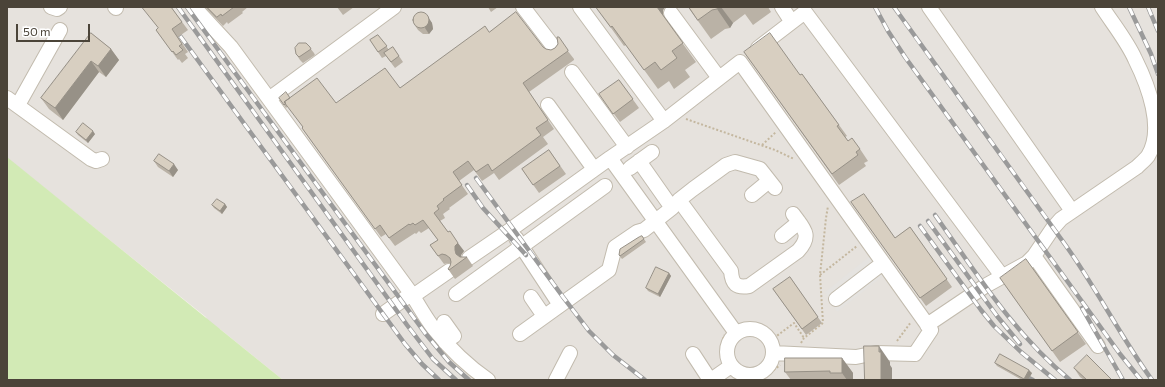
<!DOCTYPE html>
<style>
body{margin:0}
#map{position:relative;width:1165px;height:387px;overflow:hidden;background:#f6f3ec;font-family:Commissioner,sans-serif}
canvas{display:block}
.frame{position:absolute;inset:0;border:8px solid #4b4439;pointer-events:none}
.scale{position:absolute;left:16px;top:24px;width:74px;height:18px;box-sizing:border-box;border:2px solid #4b4439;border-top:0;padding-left:5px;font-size:12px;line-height:14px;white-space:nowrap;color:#4b4439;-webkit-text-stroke:3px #fff;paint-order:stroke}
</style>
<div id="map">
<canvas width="1165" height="387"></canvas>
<div class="frame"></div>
<div class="scale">50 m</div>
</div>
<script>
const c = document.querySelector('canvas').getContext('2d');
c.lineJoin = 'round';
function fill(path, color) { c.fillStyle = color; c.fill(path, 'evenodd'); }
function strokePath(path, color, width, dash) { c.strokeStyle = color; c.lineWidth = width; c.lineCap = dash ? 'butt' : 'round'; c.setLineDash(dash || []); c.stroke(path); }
const industrial = new Path2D(`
 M 7,7 L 1158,7 L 1158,380 L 283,380 L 220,329 L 210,330 L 206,317 L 7,158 Z`);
const green = new Path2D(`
 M 7,157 L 283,380 L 7,380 Z`);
const parking = new Path2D(`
 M 870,256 L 884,275 L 837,312 L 825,292 Z`);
const path = new Path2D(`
 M 686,119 L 775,150 L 794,159
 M 762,145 L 776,132
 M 820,275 L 857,246
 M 744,324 C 762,325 767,328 777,342
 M 774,338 L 794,323 L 804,338
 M 897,341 L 911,322
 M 801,343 L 804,338 L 823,323 L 820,275 L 826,218 L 828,206
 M 722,359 L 722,348 L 724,335
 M 735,376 L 739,380
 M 761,380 L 780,365`);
const minor = new Path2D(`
 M 51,7 L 57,9 L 60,7
 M 115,7 L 116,8
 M 194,7 L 231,47 L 413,296 L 449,271
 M 523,7 L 556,50
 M 580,7 L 664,121
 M 782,7 L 791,21
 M 929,7 L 1072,211
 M 671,13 L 719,78
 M 758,48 L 805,12 L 1002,276
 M 572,72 L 627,147
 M 7,98 L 91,159 L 96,161 L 102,159
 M 269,99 L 394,7
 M 18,105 L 60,30
 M 548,105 L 594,169
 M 639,161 L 672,208
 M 630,168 L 652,152
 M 752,195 L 769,181
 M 679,200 L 731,271 C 732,284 736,288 749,286 L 798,251 C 813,235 803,228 793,214
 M 782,236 L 799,222
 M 516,238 L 560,305
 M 1034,256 L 1098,346
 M 469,258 L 510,230 L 610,158
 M 456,294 L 605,186
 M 413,296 C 420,308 427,320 435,330 C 450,349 468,366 488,380
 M 531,297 L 544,316
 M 836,299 L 883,263
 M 383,314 L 411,294
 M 444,322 L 454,336 L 445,342
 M 927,325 L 985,286 L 1027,263 L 1034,256 L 1053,228 L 1061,219 L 1137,167 C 1140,164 1145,160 1148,156 C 1165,129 1148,85 1135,59 C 1127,41 1113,24 1102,7
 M727 352a23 23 0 1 1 46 0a23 23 0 1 1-46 0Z
 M 736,333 L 610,158 L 664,121 L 740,62 L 931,330 L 915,354 L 876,353 L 856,357 L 773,353
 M 520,334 L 609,270 L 615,247 L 637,232 L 644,230 L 672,208 L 679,200 L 693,189 L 726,165 L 735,162 L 760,169 L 775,188
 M 693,354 L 710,380
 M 556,380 L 570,353
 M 711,380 L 731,366`);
const rail = new Path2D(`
 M 159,7 L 405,344 L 422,364 L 439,380
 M 178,7 L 407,325 L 433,359 L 456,380
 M 187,7 L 425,333 L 449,362 L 469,380
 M 875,7 L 888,31 L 905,57 L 1120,354 L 1141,380
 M 894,7 C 950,86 1008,164 1064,243 C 1096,287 1120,336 1152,380
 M 1129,7 L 1151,54 L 1158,74
 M 1148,7 L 1158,31
 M 476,178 L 563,297 L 589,331 L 613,355 L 645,380
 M 467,185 L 483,208 L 526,255
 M 935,215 C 977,274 1014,334 1070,380
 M 928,221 L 997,316 L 1020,344
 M 920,226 L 981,310 L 994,326 L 1021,352 L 1055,380
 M 1082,308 L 1123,380
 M 1019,373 L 1033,380`);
const wall = new Path2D(`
 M 171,7 L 188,30 L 178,37 L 188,52 L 185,54 L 188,58 L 182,63 L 179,59 L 178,60 L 156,30 L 158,29 Z
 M 205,7 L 248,7 L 242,12 L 243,13 L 228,24 L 227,22 L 223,26 Z
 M 337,7 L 354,7 L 343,15 Z
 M 488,7 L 498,7 L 491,12 Z
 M 596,7 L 665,7 L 663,10 L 663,16 L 696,62 L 685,70 L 690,77 L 674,89 L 669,81 L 658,89 L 626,45 L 624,46 Z
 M 688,7 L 768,7 L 771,12 L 753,25 L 745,14 L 733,23 L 730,28 L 725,29 L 711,39 Z
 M 428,17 L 432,23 L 433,29 L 429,34 L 423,34 L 418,30 L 414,24 Z
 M 489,32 L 543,47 L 546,49 L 551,50 L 555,48 L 558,44 L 557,37 L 574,59 L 574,60 L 529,92 L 554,129 L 543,137 L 548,144 L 499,180 L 494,173 L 482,181 L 474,170 L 459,181 L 468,194 L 449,208 L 450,209 L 443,214 L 445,218 L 440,221 L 448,232 L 464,251 L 461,255 L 461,257 L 467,257 L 473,266 L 455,279 L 448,269 L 450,266 L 451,263 L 448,263 L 444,264 L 430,245 L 438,240 L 429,228 L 421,233 L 419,231 L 416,234 L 415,233 L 395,246 L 386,234 L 381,237 L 302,128 L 303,127 L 288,106 L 286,108 L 279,98 L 290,98 L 336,103 L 400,88 Z
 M 91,33 L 111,49 L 119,60 L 106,77 L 99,72 L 63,120 L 49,109 L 41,98 Z
 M 378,35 L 389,50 L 393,47 L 403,62 L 395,68 L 386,56 L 382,58 L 370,40 Z
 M 306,43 L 314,53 L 315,55 L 303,63 L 300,60 L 296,54 Z
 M 744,52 L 800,75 L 802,74 L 847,136 L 845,137 L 848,141 L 860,149 L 868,161 L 864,163 L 866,166 L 839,185 Z
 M 619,80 L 639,108 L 620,122 L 599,94 Z
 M 76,132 L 95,134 L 88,143 L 78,135 Z
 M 549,150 L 566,174 L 539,193 L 522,169 Z
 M 154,161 L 178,170 L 173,177 L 158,167 Z
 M 851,202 L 895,238 L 910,227 L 952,287 L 926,306 Z
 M 225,204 L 227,207 L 222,214 L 214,208 L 212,205 Z
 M 642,236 L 646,242 L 622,259 L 619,255 Z
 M 1026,259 L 1086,344 L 1060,362 L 1000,278 Z
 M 669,273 L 671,276 L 660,297 L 648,291 L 646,288 Z
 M 790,277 L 822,323 L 806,335 L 773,289 Z
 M 842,358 L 853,373 L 853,380 L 791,380 L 785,372 Z
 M 995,363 L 1032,373 L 1028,380 L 1022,380 L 997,366 Z
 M 1074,368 L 1112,380 L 1084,380 L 1080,377 Z`);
const shadedWall = new Path2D(`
 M 656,7 L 665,7 L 663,10 L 663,14 L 664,18 Z
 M 718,7 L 721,7 L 733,23 L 730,28 L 717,9 Z
 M 428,17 L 432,23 L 433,29 L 429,34 L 425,28 Z
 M 111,49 L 119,60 L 106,77 L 98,66 Z
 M 91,61 L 99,72 L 63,120 L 55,108 Z
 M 93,131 L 95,134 L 88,143 L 86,140 Z
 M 174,164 L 178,170 L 173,177 L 169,171 Z
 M 225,204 L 227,207 L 222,214 L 220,211 Z
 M 458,243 L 464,251 L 461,255 L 461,259 L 456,254 L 455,250 L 455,246 Z
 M 669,273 L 671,276 L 660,297 L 658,294 Z
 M 879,346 L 890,362 L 890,365 L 892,368 L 892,380 L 881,380 Z
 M 842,358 L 853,373 L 853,380 L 847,380 L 842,373 Z
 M 1029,370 L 1032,373 L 1028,380 L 1025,380 L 1024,379 Z`);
const building = new Path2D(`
 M 142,7 L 171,7 L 182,22 L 172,29 L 182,44 L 179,46 L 183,50 L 176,55 L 173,51 L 172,52 L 156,30 L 158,28 Z
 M 207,7 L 234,7 L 222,16 L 221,14 L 217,17 Z
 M 596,7 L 657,7 L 683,43 L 672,51 L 677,58 L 661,70 L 655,62 L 644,70 L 612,26 L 611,27 Z
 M 689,7 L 718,7 L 717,9 L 712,10 L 698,20 Z
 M 516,12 L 543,47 L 546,49 L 551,50 L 555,48 L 558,44 L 557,37 L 559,37 L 568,50 L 568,51 L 523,83 L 548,120 L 536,128 L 541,135 L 492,171 L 488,164 L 476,172 L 468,161 L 453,172 L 462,185 L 443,199 L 444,200 L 437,206 L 439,209 L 434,213 L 448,232 L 450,231 L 458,243 L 455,246 L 455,250 L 456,254 L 460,257 L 467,257 L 449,270 L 448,269 L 450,266 L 451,262 L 450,258 L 446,255 L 442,254 L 438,256 L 430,245 L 438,240 L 423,220 L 415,225 L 413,223 L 410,225 L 409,224 L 389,238 L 380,225 L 375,229 L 302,128 L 303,127 L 284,102 L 317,78 L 336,103 L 385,68 L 400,88 L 485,26 L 489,32 Z
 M413 20a8 8 0 1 1 16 0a8 8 0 1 1-16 0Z
 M 91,33 L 111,49 L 98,66 L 91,61 L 55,108 L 41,98 Z
 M 770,33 L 800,75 L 802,74 L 839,125 L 837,126 L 848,141 L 852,138 L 860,149 L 856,152 L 858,155 L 832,174 L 744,52 Z
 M 378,35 L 387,46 L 378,52 L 370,40 Z
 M 299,43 L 306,43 L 310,47 L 311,49 L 299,57 L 296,54 L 295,48 Z
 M 393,47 L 399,56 L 391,62 L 384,53 Z
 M 619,80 L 633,99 L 613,114 L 599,94 Z
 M 286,92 L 290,98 L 284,102 L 286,103 L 284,105 L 279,98 Z
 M 83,123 L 93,131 L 86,140 L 76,132 Z
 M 549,150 L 560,166 L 533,185 L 522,169 Z
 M 159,154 L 174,164 L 169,171 L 154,161 Z
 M 864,194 L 895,238 L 910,227 L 947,279 L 920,298 L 851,202 Z
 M 217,199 L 225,204 L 220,211 L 212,205 Z
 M 642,236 L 644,239 L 620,256 L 619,255 L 620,249 L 639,237 Z
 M 1026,259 L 1078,332 L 1052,351 L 1000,278 Z
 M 656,267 L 669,273 L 658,294 L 646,288 Z
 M 790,277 L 818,317 L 802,329 L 773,289 Z
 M 864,346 L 879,346 L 879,352 L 881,352 L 881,380 L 865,380 Z
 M 1000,354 L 1029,370 L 1024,379 L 995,363 Z
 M 1087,355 L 1111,379 L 1110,380 L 1087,380 L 1074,368 Z
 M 785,358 L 842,358 L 842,373 L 830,373 L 830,371 L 785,372 Z`);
fill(industrial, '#e6e2dd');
fill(green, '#d2eab5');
fill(parking, '#e5e3e0');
strokePath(minor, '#c2bbae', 16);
strokePath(path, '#c4b79f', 2, [2, 2]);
strokePath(minor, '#fff', 14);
strokePath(rail, '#9a9a9a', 4.5);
strokePath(rail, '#fff', 3, [9]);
fill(wall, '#bab2a6');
fill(shadedWall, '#979187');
fill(building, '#d8cfc1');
strokePath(building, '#979187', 1);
</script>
